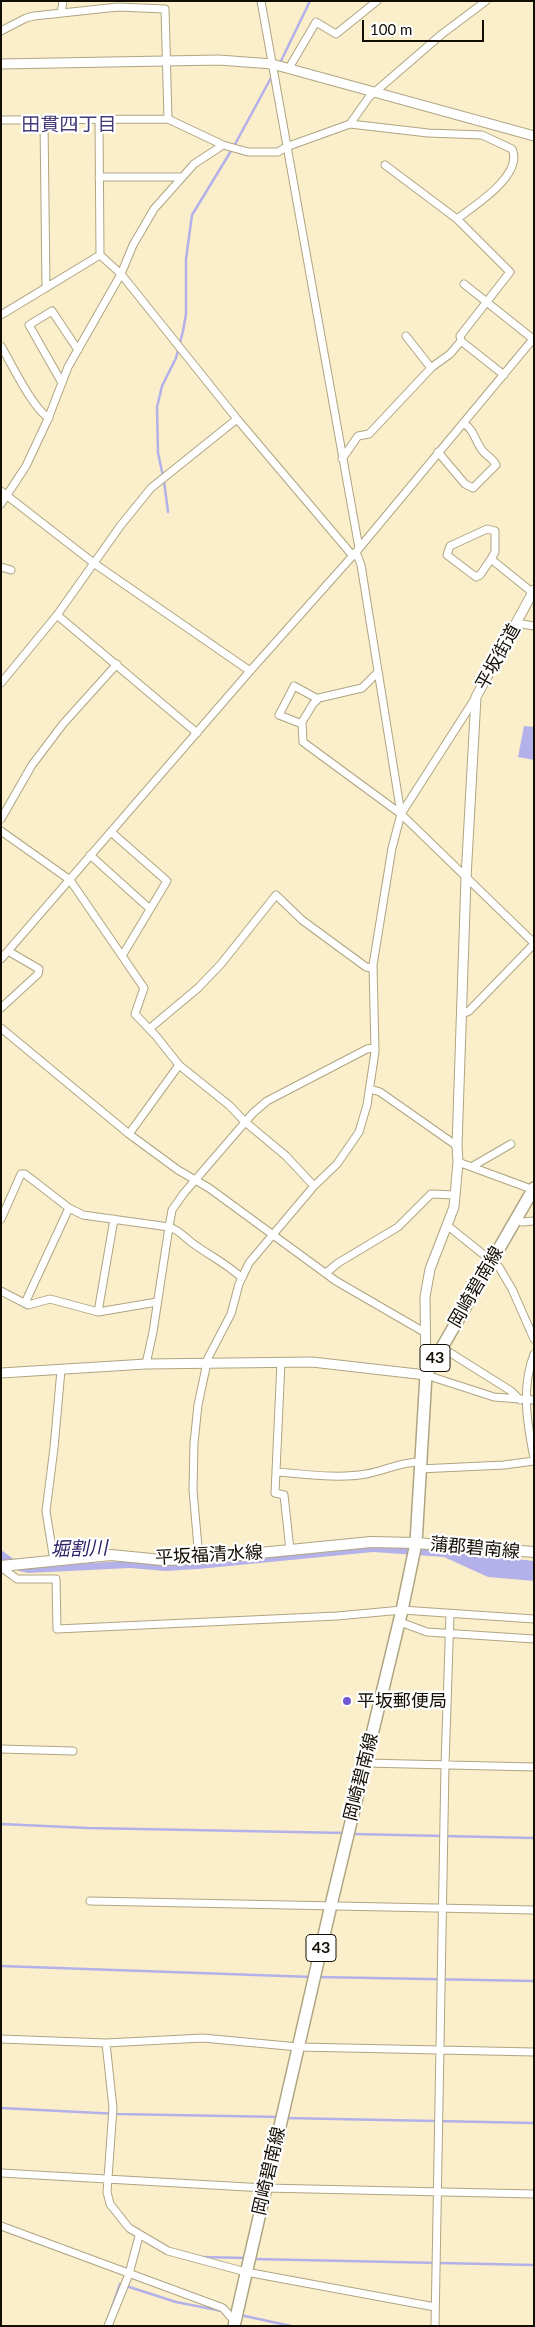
<!DOCTYPE html>
<meta charset="utf-8">
<style>
body{margin:0}
#map{position:relative;width:535px;height:2327px;overflow:hidden;background:#faefca;font-family:Lato,sans-serif}
canvas{display:block}
.frame{position:absolute;inset:0;border:2px solid #120e03;pointer-events:none}
.scale{position:absolute;left:362px;top:20px;width:122px;height:22px;box-sizing:border-box;border:2px solid #120e03;border-top:0;padding-left:6px;font-size:15px;line-height:18px;white-space:nowrap;color:#120e03;-webkit-text-stroke:4px #fff;paint-order:stroke}
</style>
<div id="map">
<canvas width="535" height="2327"></canvas>
<div class="frame"></div>
<div class="scale">100 m</div>
</div>
<script>
const c = document.querySelector('canvas').getContext('2d');
c.lineJoin = 'round';
function fill(path, color) { c.fillStyle = color; c.fill(path, 'evenodd'); }
function strokePath(path, color, width, dash) { c.strokeStyle = color; c.lineWidth = width; c.lineCap = dash ? 'butt' : 'round'; c.setLineDash(dash || []); c.stroke(path); }
function label(font, color, halo, rows, align = 'center') {
  c.font = font + ' Lato,"Noto Sans JP",sans-serif'; c.lineWidth = 4.5; c.setLineDash([]); c.textBaseline = 'middle'; c.strokeStyle = halo; c.fillStyle = color; for (const [text, x, y, turn = 0] of rows) {
    c.save(); c.translate(x, y); c.rotate((+turn || 0) * Math.PI / 180); c.textAlign = isNaN(turn) ? turn : align; if (halo) c.strokeText(text, 0, 0); c.fillText(text, 0, 0); c.restore();
  }
}
const water = new Path2D(`
 M 524,726 L 534,727 L 534,760 L 518,757 Z
 M 373,1546 L 436,1550 L 534,1561 L 534,1581 L 488,1577 L 444,1557 L 373,1552 L 198,1569 L 165,1571 L 130,1568 L 28,1573 L 19,1571 L 1,1560 L 1,1550 L 25,1567 Z`);
const stream = new Path2D(`
 M 280,63 L 310,1
 M 163,476 L 158,453 L 157,407 L 162,386 L 176,358 L 183,331 L 186,314 L 186,259 L 192,215 L 234,146 L 272,76
 M 164,481 L 168,512
 M 1,1824 L 88,1828 L 345,1833
 M 353,1834 L 534,1838
 M 1,1966 L 312,1977
 M 318,1977 L 534,1981
 M 1,2108 L 118,2114 L 280,2117
 M 285,2118 L 534,2123
 M 203,2257 L 247,2258
 M 253,2259 L 534,2265
 M 111,2310 L 120,2284 L 176,2302 L 222,2311
 M 240,2315 L 291,2326`);
const minor = new Path2D(`
 M 261,1 L 359,548
 M 61,13 L 63,1
 M 1,31 L 26,18 L 34,16 L 118,7 L 165,9 L 168,119
 M 289,68 L 316,22 L 336,34 L 377,1
 M 1,120 L 168,119 L 223,145 L 248,152 L 278,152 L 286,147 L 350,124 L 369,97 L 442,34 L 486,1
 M 44,121 L 46,288
 M 99,121 L 100,255 L 121,274 L 237,419 L 353,556
 M 350,124 L 428,133 L 482,135 L 512,149 C 524,175 474,206 457,219 L 385,165
 M 99,177 L 181,177
 M 457,219 L 510,272 L 460,336 L 461,341
 M 464,284 L 533,339
 M 1,315 L 100,255
 M 406,336 L 431,368
 M 1,346 C 11,363 33,409 49,418
 M 62,383 L 29,325 L 52,311 L 78,350
 M 438,452 L 465,484 L 473,488 L 496,465 C 493,458 486,456 482,450 C 475,441 474,429 463,423
 M 342,459 L 358,436 L 369,434 L 432,367 L 450,354 L 461,341 L 504,375
 M 1,491 L 95,564 L 250,671
 M 1,504 L 26,466 L 48,419 L 68,367 L 121,274 L 133,245 L 154,209 L 194,164 L 223,145
 M 356,552 L 361,565 L 401,814
 M 491,559 L 495,552 L 495,531 L 487,529 L 450,546 L 447,555 L 476,577 L 480,575 L 491,559 L 533,593
 M 1,567 L 11,570
 M 57,615 L 197,733
 M 516,623 L 534,626
 M 377,673 L 362,688 L 319,698 L 313,704 L 302,722 L 303,742 L 401,814 L 534,943
 M 1,683 L 57,615 L 121,525 L 151,488 L 237,419
 M 302,724 L 279,715 L 294,686 L 318,699
 M 1,819 L 32,765 L 63,724 L 117,664
 M 1,831 L 70,880 L 144,988 L 135,1014 L 156,1036 L 179,1065 L 230,1106 L 244,1121 L 286,1156 L 314,1186
 M 111,832 L 167,881 L 122,956
 M 90,855 L 150,909
 M 1,959 L 250,671 L 356,552 L 534,338
 M 1,1008 L 38,974 L 39,969 L 8,951
 M 462,1014 L 469,1011 L 534,944
 M 1,1028 L 129,1134 L 178,1170 L 209,1188 L 336,1281 L 424,1332
 M 149,1029 L 198,988 L 221,964 L 276,895 L 302,920 L 366,967 L 372,968
 M 370,1089 L 380,1092 L 457,1146
 M 129,1134 L 179,1065
 M 458,1162 L 534,1190
 M 473,1166 L 511,1144
 M 1,1219 L 21,1174 L 25,1174 L 69,1208 L 83,1215 L 169,1227 C 179,1230 183,1236 191,1242 C 208,1255 226,1263 242,1278
 M 516,1219 L 522,1222 L 534,1221
 M 448,1226 L 499,1267 L 512,1289 L 534,1339
 M 326,1273 L 338,1263 L 398,1227 L 431,1194 L 455,1195
 M 1,1291 L 28,1305 L 50,1299 L 98,1312 L 157,1302
 M 25,1303 L 69,1208
 M 98,1312 L 114,1219
 M 441,1347 L 511,1391 L 520,1400
 M 534,1354 C 521,1388 527,1423 534,1458
 M 281,1362 L 275,1493 L 284,1495 L 290,1550
 M 146,1364 L 153,1332 L 169,1227 L 172,1210 L 184,1193 L 253,1113 L 267,1101 L 367,1049 L 374,1048
 M 426,1375 L 494,1397 L 534,1400
 M 419,1469 L 504,1465 L 534,1461
 M 276,1472 C 305,1474 337,1479 366,1474 C 384,1471 400,1462 419,1462
 M 199,1559 L 193,1490 L 194,1443 L 198,1405 L 208,1358 L 231,1314 L 239,1284 L 249,1263 L 314,1186 L 337,1164 L 359,1132 L 367,1105 L 375,1052 L 373,965 L 392,848 L 401,814 L 476,697
 M 54,1561 L 46,1511 L 54,1448 L 61,1370
 M 1,1567 L 17,1579 L 56,1579 L 57,1629 L 337,1616 L 402,1610 L 534,1619
 M 400,1622 L 427,1632 L 534,1639
 M 1,1749 L 73,1751
 M 365,1763 L 534,1767
 M 90,1901 L 534,1910
 M 1,2039 L 106,2043 L 203,2038 L 298,2047 L 534,2052
 M 106,2043 L 113,2108 L 107,2192 L 110,2204 L 129,2228 L 168,2251 L 246,2272 L 435,2307
 M 1,2173 L 265,2188 L 534,2194
 M 1,2226 L 223,2308 L 235,2322
 M 108,2326 L 129,2274 L 139,2236
 M 435,2326 L 445,1765 L 450,1614`);
const tertiary = new Path2D(`
 M 1,64 L 219,60 L 272,64 L 534,136
 M 1,1373 L 146,1364 L 312,1362 L 426,1375 L 425,1297 L 430,1269 L 454,1207 L 458,1162 L 457,1146 L 466,878 L 476,697 L 534,590`);
const secondary = new Path2D(`
 M 1,1566 L 111,1555 L 162,1560 L 199,1559 L 371,1542 L 416,1543 L 534,1552`);
const primary = new Path2D(`
 M 234,2326 L 331,1905 L 402,1610 L 416,1543 L 426,1375 L 534,1188`);
const markers = [
 [347,1701,5,"#6f57d1"]
];
const shields = [
 [435,1358,30],
 [321,1948,30]
];
const shieldNames = [
 ["43",435,1358],
 ["43",321,1948]
];
const streetNames = [
 ["平坂街道",498,657,-61],
 ["岡崎碧南線",476,1287,-60],
 ["蒲郡碧南線",475,1548,5],
 ["平坂福清水線",209,1555,-3],
 ["岡崎碧南線",361,1777,-76],
 ["岡崎碧南線",269,2171,-77]
];
const poiNames = [
 ["平坂郵便局",357,1701]
];
const neighbourhoodNames = [
 ["田貫四丁目",69,125]
];
const waterNames = [
 ["堀割川",79,1549,-2]
];
fill(water, '#b4b0ea');
strokePath(stream, '#b4b0ea', 2.5);
strokePath(minor, '#afa582', 9);
strokePath(tertiary, '#afa582', 11);
strokePath(secondary, '#afa582', 12);
strokePath(primary, '#afa582', 14);
strokePath(minor, '#fff', 7);
strokePath(tertiary, '#fff', 9);
strokePath(secondary, '#fff', 10);
strokePath(primary, '#fff', 11);
for (const [x, y, r, color] of markers) { const dot = new Path2D(); dot.arc(x, y, r, 0, 2 * Math.PI); c.fillStyle = color; c.fill(dot); strokePath(dot, '#fff', 2); }
for (const [x, y, w] of shields) { const box = new Path2D(); box.roundRect(x - w / 2, y - 13.5, w, 27, 4); c.fillStyle = '#fff'; c.fill(box); strokePath(box, '#120e03', 1); }
label('bold 16px', '#120e03', null, shieldNames);
label('18px', '#120e03', '#fff', streetNames);
label('18px', '#120e03', '#fff', poiNames, 'left');
label('19px', '#453c79', '#fff', neighbourhoodNames);
label('italic 19px', '#302265', '#fff', waterNames);
</script>
